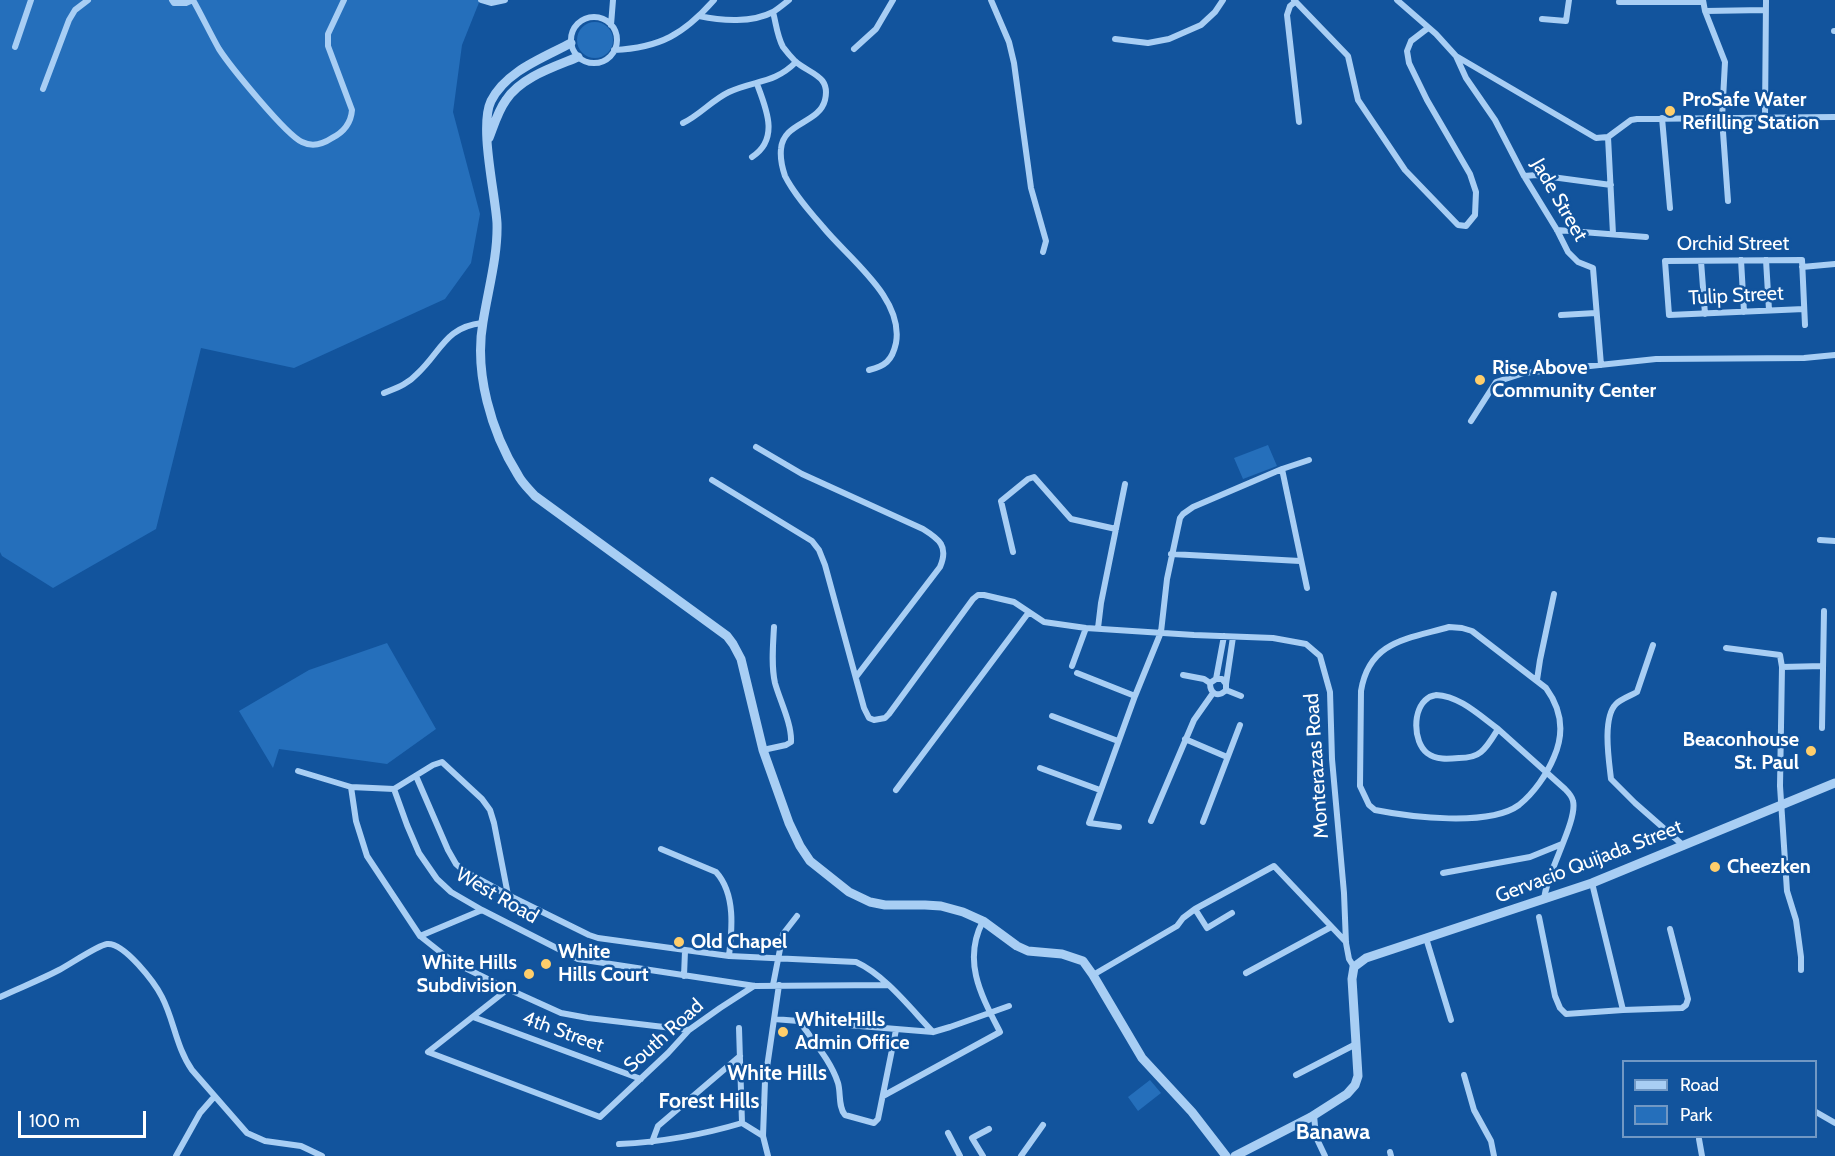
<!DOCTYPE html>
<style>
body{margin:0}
#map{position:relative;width:1835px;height:1156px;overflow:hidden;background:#12549d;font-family:Cabin,sans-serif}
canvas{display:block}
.legend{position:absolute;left:1622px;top:1060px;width:195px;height:78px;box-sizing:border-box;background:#12549d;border:2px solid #7198c4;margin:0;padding:8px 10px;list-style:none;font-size:18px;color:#fff}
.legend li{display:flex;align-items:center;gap:12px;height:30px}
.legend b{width:30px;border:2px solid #7198c4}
.scale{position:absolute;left:18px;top:1111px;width:128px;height:27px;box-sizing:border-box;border:3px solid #fff;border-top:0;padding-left:8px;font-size:18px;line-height:21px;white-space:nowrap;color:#fff;-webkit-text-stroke:4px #12549d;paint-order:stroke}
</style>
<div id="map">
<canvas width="1835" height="1156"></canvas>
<ul class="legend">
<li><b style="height:8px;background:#a8cef4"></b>Road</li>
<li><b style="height:16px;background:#256fbb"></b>Park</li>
</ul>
<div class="scale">100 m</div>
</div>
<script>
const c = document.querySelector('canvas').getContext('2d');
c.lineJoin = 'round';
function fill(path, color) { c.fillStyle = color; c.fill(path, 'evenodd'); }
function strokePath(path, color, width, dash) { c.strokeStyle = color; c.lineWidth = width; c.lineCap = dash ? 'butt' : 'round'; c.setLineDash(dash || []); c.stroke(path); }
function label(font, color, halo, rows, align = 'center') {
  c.font = font + ' Cabin,sans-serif'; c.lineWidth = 5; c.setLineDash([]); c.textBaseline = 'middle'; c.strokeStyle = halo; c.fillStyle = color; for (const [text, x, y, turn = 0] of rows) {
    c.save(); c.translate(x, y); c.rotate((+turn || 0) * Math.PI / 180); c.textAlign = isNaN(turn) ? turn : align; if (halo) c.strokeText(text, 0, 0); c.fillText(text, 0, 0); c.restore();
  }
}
const green = new Path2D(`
 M 0,0 L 480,0 L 462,45 L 453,112 L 480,214 L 471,263 L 445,299 L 294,368 L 201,348 L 156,529 L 53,588 L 2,556 L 0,552 Z
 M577 40a18 18 0 1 1 36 0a18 18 0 1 1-36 0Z
 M 1268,445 L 1277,466 L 1243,479 L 1234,458 Z
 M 387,643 L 436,729 L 387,764 L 279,749 L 273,768 L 239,711 L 309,670 Z
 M 1150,1080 L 1161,1093 L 1138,1111 L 1128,1097 Z`);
const minor = new Path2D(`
 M 172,0 L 174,3 L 186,3 L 193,0 C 202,16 210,33 219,49 C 230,66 286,135 302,142 C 312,147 323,144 332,138 C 344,132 351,123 352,110 L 328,46 L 328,34 L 344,0
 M 481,0 L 491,3 L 505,0
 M 991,0 L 1009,42 L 1014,63 L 1031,188 L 1046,241 L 1043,252
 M 1294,0 L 1348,56 L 1358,100 L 1405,170 L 1458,225 L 1466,226 L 1475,215 L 1476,192 L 1470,174 L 1427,100 L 1409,63 L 1407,51 L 1411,41 L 1428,28
 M 1397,0 L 1436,34 L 1456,56 L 1596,138 L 1608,137
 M 1703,0 L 1705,11 L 1725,62 L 1722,118 L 1728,201
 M 1295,2 L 1290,6 L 1287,15 L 1299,122
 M 1619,2 L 1703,2
 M 1705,11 L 1765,10
 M 773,12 C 776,23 777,36 783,47 C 786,51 791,57 795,61 C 809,74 831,75 825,100 C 819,124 783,122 781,149 C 780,158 782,167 785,176 C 794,194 810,212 823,227 C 849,259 904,298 896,343 C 892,361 885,366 869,370
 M 699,16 C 722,21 752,23 773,12 C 778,9 784,4 789,0
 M571 40a23 23 0 1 1 46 0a23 23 0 1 1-46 0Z
 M 1542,19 L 1566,21 L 1569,0
 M 611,25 L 613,0
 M 1834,31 L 1835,31
 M 1115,39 L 1148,43 L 1169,39 L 1201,25 L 1215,12 L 1223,0
 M 15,47 L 31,0
 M 854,49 L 876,29 L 893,0
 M 614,50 C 660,48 684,34 714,0
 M 1456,56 L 1466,78 L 1495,120 L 1524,176 L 1557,230 L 1568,252 L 1578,262 L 1593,268 L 1601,365
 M 43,89 L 69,20 L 75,10 L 88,0
 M 1765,117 L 1766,0
 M 1662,118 L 1670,208
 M 683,123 C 700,115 712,100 729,92 C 755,80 774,84 796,62
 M 1608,137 L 1631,120 L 1637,119 L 1835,117
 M 1608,137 L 1613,234
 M 752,157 C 780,139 766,108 757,84
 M 1524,176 L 1537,175 L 1611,185
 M 1557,230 L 1646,237
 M 1741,260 L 1744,312
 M 1766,260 L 1769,310
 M 1701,261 L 1705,314
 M 1802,267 L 1835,264
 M 1804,309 L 1669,315 L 1665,261 L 1802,260 L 1805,325
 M 1561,315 L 1596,313
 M 384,393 C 396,388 408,384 417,374 C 441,352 445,327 482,323
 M 1471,421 L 1496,382 L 1524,373 L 1656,359 L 1804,358 L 1835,355
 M 756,447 L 802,474 L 923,529 C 939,539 949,546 940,567 L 856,677
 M 1282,469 L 1307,588
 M 712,480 L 812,541 L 819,550 L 825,565 L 864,708 L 869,718 L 874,720 L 885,718 L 889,714 L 973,599 L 978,595 L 984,595 L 1014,602 L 1044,622 L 1086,628 L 1194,635 L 1273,638 L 1306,644 L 1320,656 L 1330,692 L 1332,759 L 1344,893 L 1346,943 L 1349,959 L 1354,967
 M 1820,540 L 1835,541
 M 1013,552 L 1001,501 L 1028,479 L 1034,477 L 1071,519 L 1116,529
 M 1171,554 L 1300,561
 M 1449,627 L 1462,628 L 1472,631 L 1546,688 C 1562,710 1565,732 1554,757 C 1547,774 1534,793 1519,805 C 1489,827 1410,817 1375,810 L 1369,805 L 1360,786 L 1361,691 C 1369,641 1407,639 1449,627 Z
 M 1098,628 L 1101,603 L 1125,484
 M 1653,645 L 1637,692 C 1630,696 1621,699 1616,704 C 1602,718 1609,761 1611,779 L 1635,803 L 1684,846
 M 1726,648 L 1780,655 L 1782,667 L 1780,786 L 1787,891 L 1796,920 L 1801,957 L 1801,970
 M 1072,666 L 1086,628
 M 1782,667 L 1823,666
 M 1077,673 L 1135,696
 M 1183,675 L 1204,679 L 1210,683
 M 1216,679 L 1222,679 L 1226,684 L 1226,690 C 1218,698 1210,694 1210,683 L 1216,679 L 1224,636
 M 1537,680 L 1540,660 L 1554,594
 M 1226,684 L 1233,637
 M 1226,690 L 1241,696
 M 1436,695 C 1460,696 1480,716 1498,729 C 1493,737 1488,746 1481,752 C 1475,757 1466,758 1459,758 C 1448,759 1436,760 1427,753 C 1413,742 1412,709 1428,698 C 1430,696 1433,696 1436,695 Z
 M 1052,716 L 1118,741
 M 1822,728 L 1824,611
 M 1498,729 L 1565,789 C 1568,792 1572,796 1573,801 C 1578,821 1546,873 1544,900
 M 1185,739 L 1227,757
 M 763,750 L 786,745 L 791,742 C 792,724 780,701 775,683 C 771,666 773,645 774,627
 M 1040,768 L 1100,790
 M 298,771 L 351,787 L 394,789 L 433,765 L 442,762 L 482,799 L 490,810 L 494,823 L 508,895
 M 416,776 L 448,850 L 456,864 L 464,871 L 508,895 L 589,935 L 598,938 L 729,956 L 856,962 C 885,975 911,1009 933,1032
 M 351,787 L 356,821 L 367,856 L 420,936 L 444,955 L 461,966 L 508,989 L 561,1013 L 588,1018 L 689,1030
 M 394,789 L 407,825 L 419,853 L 437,879 L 451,892 L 482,910 L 578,959 L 755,986 L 888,985
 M 896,790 L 1029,612
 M 1151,821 L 1194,720 L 1213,693
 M 1203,822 L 1240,725
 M 1119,827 L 1089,823 L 1135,696 L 1161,632 L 1167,579 L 1180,518 L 1183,514 L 1193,507 L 1282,469 L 1309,460
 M 661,849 L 716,872 C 736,894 732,930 729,956
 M 1443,873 L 1530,857 L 1562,844
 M 1592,883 L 1623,1010
 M 1232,913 L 1207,928 L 1195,909 L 1274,866 L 1346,942
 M 1539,917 L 1555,996 L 1560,1008 L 1566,1014 L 1623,1010 L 1682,1008 L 1686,1005 L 1688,999 L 1670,929
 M 420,936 L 482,910
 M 1426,938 L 1451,1020
 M 1246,973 L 1331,927
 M 1093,975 L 1177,926 L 1183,918 L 1195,909
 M 684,976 L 685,951
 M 773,985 L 783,934 L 797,916
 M 0,997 C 19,988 40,980 59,970 C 69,965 98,945 107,944 C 124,942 155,983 162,997 C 174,1020 176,1047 192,1070 L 247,1133 L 265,1141 L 301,1146 L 322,1156
 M 473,1017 L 641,1079
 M 774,1019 L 933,1032 L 950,1027 L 1009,1006
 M 800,1022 C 813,1041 831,1061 838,1083 C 841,1093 838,1107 845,1115 L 874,1123 L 878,1119 L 896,1030
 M 739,1028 L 742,1123
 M 428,1052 L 600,1117 L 668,1053 L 689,1030 L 720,1008 L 754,986
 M 428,1052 L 508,989
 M 1296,1075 L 1356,1044
 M 1464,1075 L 1474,1110 L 1491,1141 L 1494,1156
 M 883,1096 L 1000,1032 C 981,995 962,961 983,921
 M 1816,1112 L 1835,1123
 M 1314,1115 L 1316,1137 L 1325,1156
 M 948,1133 L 960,1156
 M 1699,1139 L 1702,1156
 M 652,1142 L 658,1126 L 740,1056
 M 619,1144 C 661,1142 702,1135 742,1123 L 763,1136
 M 1390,1152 L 1391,1156
 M 176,1156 L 200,1113 L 214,1097
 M 768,1156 L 763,1136 L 765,1081 L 779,985
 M 983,1156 L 972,1138 L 989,1129
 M 1021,1156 L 1043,1125`);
const tertiary = new Path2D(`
 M 571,43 C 543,58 506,71 491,101 C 479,126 495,192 497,223 C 498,256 488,290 483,322 C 474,372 491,432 518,475 C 522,483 529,489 535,496 L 727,636 L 733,644 L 741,659 L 763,750 L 789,823 L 800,846 L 810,861 L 849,892 L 870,902 L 885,905 L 925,905 L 941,906 L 963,912 L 983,921 L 1017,946 L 1028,951 L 1062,954 L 1083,961 L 1093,975 L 1142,1058 L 1192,1112 L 1226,1156
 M 489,138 C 494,125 498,111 506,100 C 521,77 554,67 578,57
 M 1235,1156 L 1311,1117 L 1347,1094 L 1355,1085 L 1358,1076 L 1352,979 L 1354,967 L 1366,958 L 1592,883 L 1835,783`);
const markers = [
 [1670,111,6,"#ffce6b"],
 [1480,380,6,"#ffce6b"],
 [1811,751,6,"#ffce6b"],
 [1715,867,6,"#ffce6b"],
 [679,942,6,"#ffce6b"],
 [546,964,6,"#ffce6b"],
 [529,974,6,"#ffce6b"],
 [783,1032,6,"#ffce6b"]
];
const poiNames = [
 ["ProSafe Water",1682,100],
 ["Refilling Station",1682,123],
 ["Rise Above",1492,368],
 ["Community Center",1492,391],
 ["Beaconhouse",1799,740,"right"],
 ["St. Paul",1799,763,"right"],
 ["Cheezken",1727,867],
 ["Old Chapel",691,942],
 ["White",558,952],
 ["Hills Court",558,975],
 ["White Hills",517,963,"right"],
 ["Subdivision",517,986,"right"],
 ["WhiteHills",795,1020],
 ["Admin Office",795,1043]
];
const streetNames = [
 ["Jade Street",1559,200,60],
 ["Orchid Street",1733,244],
 ["Tulip Street",1736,296,-3],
 ["Monterazas Road",1317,766,-94],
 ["Gervacio Quijada Street",1589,862,-21],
 ["West Road",497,896,30],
 ["4th Street",563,1032,20],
 ["South Road",664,1036,-42]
];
const neighbourhoodNames = [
 ["White Hills",777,1074],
 ["Forest Hills",709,1102]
];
const quarterNames = [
 ["Banawa",1333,1133]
];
fill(green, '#256fbb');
strokePath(minor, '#a8cef4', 6);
strokePath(tertiary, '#a8cef4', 9);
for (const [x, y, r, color] of markers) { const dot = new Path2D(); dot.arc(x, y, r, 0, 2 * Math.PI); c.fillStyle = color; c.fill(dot); strokePath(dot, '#12549d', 2); }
label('bold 20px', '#fff', '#12549d', poiNames, 'left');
label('20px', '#fff', '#12549d', streetNames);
label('bold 21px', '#fff', '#12549d', neighbourhoodNames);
label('bold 22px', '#fff', '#12549d', quarterNames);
</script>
